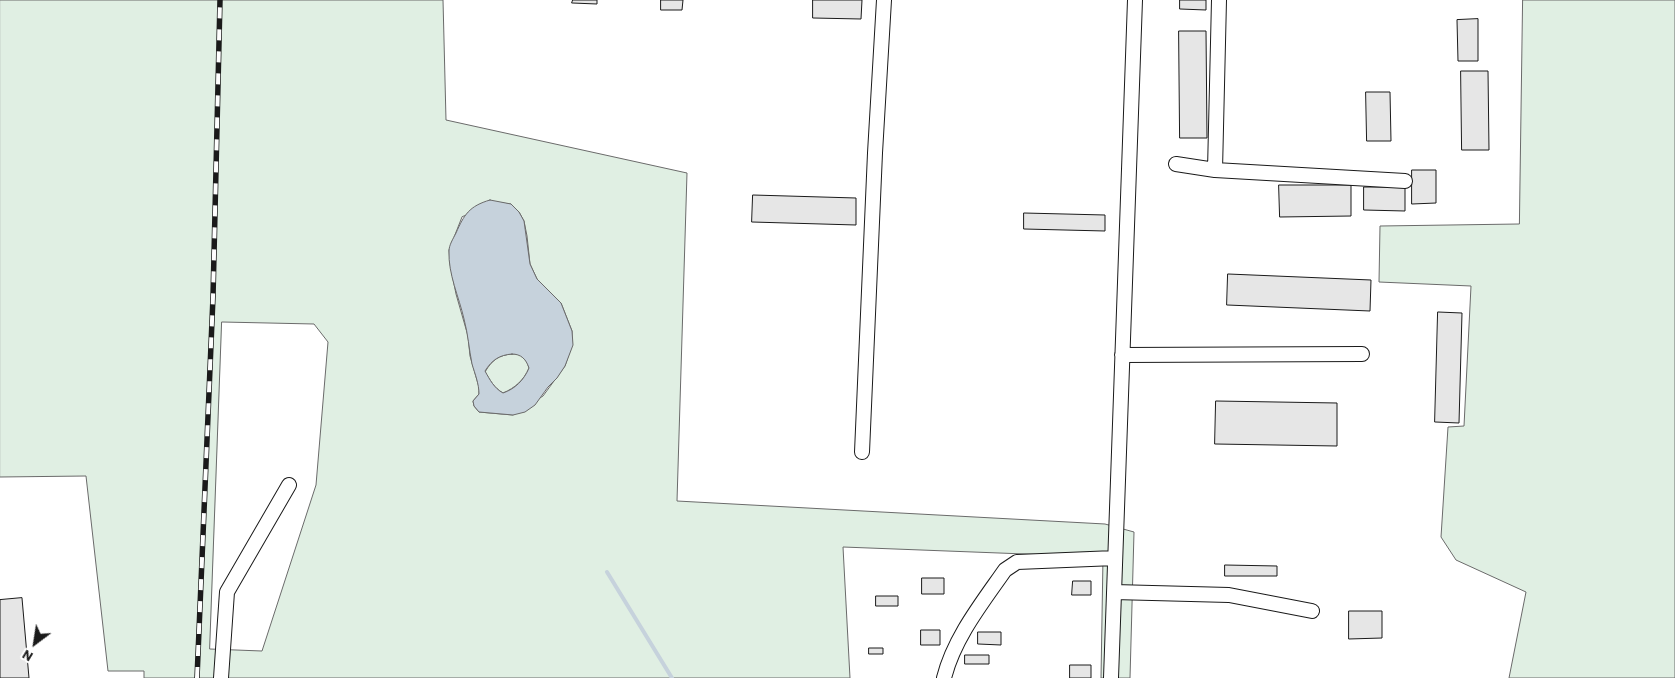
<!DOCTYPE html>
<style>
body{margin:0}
#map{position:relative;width:1675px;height:678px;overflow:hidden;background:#fff;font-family:Barlow,sans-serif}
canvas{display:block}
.north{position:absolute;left:10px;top:618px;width:50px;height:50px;-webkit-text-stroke:4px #fff;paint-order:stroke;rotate:211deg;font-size:14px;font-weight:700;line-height:20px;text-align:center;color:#1a1a1a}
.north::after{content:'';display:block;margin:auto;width:18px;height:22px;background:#1a1a1a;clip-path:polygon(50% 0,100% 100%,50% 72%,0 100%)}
</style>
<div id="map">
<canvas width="1675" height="678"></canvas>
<div class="north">N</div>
</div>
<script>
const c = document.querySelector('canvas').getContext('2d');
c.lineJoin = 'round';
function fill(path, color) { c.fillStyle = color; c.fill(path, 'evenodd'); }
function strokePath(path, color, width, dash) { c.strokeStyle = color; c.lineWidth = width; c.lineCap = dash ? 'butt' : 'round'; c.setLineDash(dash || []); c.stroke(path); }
const green = new Path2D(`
 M 0,0 L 443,0 L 446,120 L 687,173 L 677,501 L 1105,524 L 1134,532 L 1130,678 L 1101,678 L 1103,557 L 843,547 L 850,678 L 144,678 L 144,671 L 108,671 L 86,476 L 0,477 ZM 501,203 L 511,204 L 519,212 L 524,221 L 527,236 L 530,264 L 537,279 L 561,303 L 572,331 L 572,345 L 565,366 L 543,396 L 513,415 L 479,412 L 474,406 L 473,401 L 479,394 L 479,387 L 470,356 L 468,336 L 456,294 L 450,264 L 449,250 L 462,217 ZM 222,322 L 314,324 L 328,342 L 316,485 L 262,651 L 210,649 Z
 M 1523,0 L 1675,0 L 1675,678 L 1509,678 L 1526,592 L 1456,560 L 1441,537 L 1448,427 L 1464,426 L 1471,286 L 1379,282 L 1380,226 L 1519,224 Z
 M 512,354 L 519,354 L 527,362 L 529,368 C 524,380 515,388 503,393 C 494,388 490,380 485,372 C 492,360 499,355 512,354 Z`);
const water = new Path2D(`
 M 490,200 L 511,204 L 519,212 L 524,221 L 530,264 L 537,279 L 561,303 L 572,331 L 573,345 L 565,366 L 557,378 L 548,387 L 535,405 L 525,412 L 513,415 L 479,412 L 474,406 L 473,401 L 479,394 C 479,384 475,374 472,364 C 469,349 468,334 464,319 C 459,297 448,274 449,251 C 449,245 453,239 456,233 C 464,215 469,206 490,200 ZM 512,354 C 521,354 526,359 529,368 C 524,380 515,389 503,393 C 494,388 490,380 485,371 C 492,360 499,355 512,354 Z`);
const stream = new Path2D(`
 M 607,572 L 672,678`);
const building = new Path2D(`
 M 573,0 L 597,0 L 597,4 L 572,3 Z
 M 661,0 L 683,0 L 682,10 L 661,10 Z
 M 813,0 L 862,0 L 861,19 L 813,18 Z
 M 1180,0 L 1206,0 L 1206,10 L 1180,9 Z
 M 1478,19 L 1478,61 L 1458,61 L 1457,20 Z
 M 1179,31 L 1206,31 L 1207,138 L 1180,138 Z
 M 1461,71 L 1488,71 L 1489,150 L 1462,150 Z
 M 1366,92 L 1390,92 L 1391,141 L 1367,141 Z
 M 1412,170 L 1436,170 L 1436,203 L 1412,204 Z
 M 1279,185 L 1351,185 L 1351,216 L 1280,217 Z
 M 1364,187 L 1405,187 L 1405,211 L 1364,210 Z
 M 753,195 L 856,198 L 856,225 L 752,222 Z
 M 1024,213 L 1105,215 L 1105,231 L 1024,229 Z
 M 1228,274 L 1371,280 L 1370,311 L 1227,305 Z
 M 1438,312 L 1462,313 L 1459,423 L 1435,422 Z
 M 1216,401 L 1337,403 L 1337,446 L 1215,444 Z
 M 1225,565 L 1277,566 L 1277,576 L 1225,576 Z
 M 922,578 L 944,578 L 944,594 L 922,594 Z
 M 1073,581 L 1091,581 L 1091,595 L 1072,595 Z
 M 876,596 L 898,596 L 898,606 L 876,606 Z
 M 22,598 L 29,678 L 0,678 L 0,600 Z
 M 1349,611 L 1382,611 L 1382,638 L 1349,639 Z
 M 921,630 L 940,630 L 940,645 L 921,645 Z
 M 978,632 L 1001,632 L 1001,645 L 978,644 Z
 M 869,648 L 883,648 L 883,654 L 869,654 Z
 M 965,655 L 989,655 L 989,664 L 965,664 Z
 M 1070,665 L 1091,665 L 1091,678 L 1070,678 Z`);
const minor = new Path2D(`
 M 1176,164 L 1215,170 L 1405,181
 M 1215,170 L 1219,0
 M 1122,355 L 1362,354
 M 862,452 L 875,153 L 884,0
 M 1114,592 L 1229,595 L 1312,611
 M 221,678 L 227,592 L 289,485
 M 944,678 C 954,638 982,603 1005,570 L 1017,562 L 1115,558
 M 1111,678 L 1135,0`);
const rail = new Path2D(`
 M 197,678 L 213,297 L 220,0`);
fill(green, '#e0efe3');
strokePath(green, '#6a6a6a', 1);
fill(water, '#c6d2dc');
strokePath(water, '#6a6a6a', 1);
strokePath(stream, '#c6d2dc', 4);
fill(building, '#e6e6e6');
strokePath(building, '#1a1a1a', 1);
strokePath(minor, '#1a1a1a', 16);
strokePath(minor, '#fff', 14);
strokePath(rail, '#1a1a1a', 5.5);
strokePath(rail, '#fff', 4, [11]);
</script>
